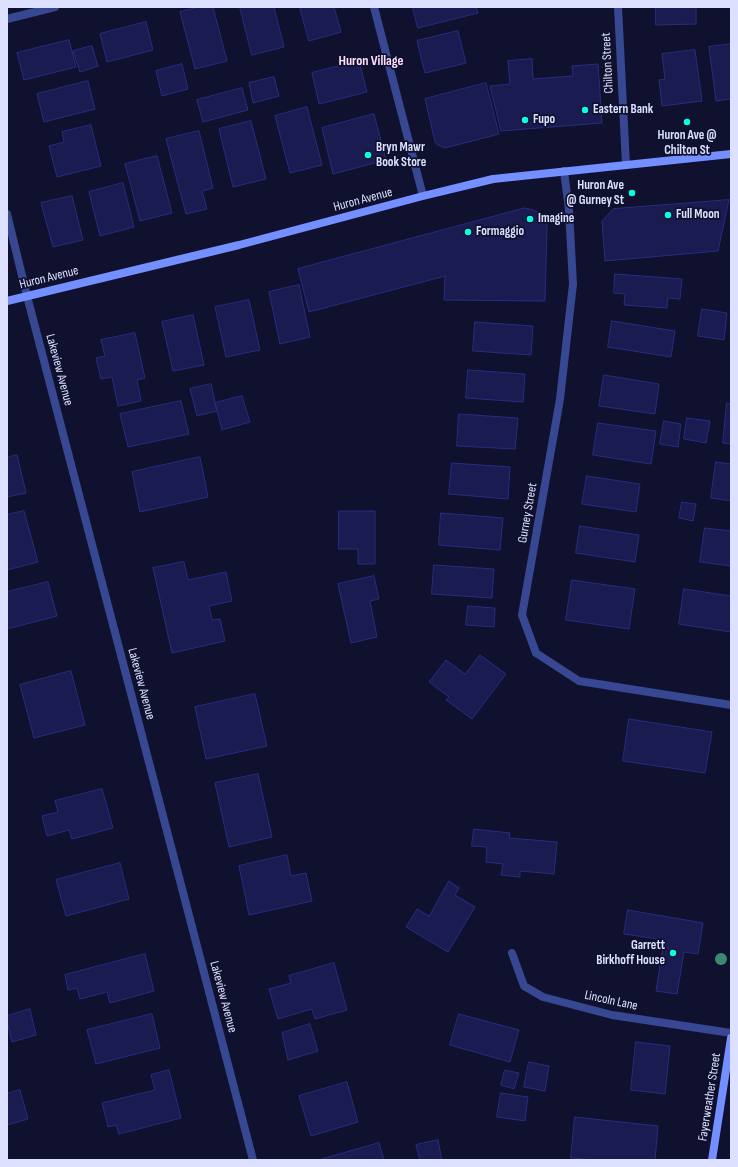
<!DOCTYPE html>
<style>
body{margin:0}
#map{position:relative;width:738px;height:1167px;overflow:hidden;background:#0f112e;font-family:"Sofia Sans Condensed",sans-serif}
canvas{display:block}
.frame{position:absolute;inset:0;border:8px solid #dde0ff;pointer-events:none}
</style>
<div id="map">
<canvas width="738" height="1167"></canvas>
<div class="frame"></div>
</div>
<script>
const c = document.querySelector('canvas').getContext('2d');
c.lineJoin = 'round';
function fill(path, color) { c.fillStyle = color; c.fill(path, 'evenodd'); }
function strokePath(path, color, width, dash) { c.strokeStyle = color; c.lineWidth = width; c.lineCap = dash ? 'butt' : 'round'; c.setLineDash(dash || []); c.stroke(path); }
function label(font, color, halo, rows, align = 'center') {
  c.font = font + ' "Sofia Sans Condensed",sans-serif'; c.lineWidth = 3.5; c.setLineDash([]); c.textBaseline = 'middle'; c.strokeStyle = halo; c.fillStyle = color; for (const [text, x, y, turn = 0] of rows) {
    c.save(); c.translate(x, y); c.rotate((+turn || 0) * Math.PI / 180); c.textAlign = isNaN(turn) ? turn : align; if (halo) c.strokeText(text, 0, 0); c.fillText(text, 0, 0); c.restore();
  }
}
const building = new Path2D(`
 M 199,7 L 213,7 L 227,61 L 195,69 L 180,12 Z
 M 240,7 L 274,7 L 284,47 L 252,55 Z
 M 300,7 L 334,7 L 341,32 L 309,41 Z
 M 413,7 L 476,7 L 478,13 L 418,28 Z
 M 656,7 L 696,7 L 696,24 L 656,25 Z
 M 146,22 L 153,50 L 107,62 L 100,34 Z
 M 458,31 L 466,63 L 425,73 L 417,41 Z
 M 69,40 L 76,67 L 24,80 L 17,53 Z
 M 731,44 L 731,99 L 716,101 L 709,47 Z
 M 92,46 L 98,66 L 80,72 L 73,51 Z
 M 695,50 L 702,101 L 662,106 L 659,80 L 665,79 L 662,54 Z
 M 532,59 L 533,79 L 573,76 L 572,66 L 598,64 L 602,123 L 501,131 L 490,86 L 510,84 L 508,61 Z
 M 359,61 L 367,92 L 319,104 L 312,73 Z
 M 182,64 L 188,89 L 162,96 L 156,71 Z
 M 274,77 L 279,96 L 253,103 L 249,83 Z
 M 88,81 L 95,109 L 44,122 L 37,94 Z
 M 486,83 L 499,134 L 445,148 L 438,145 L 435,142 L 425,99 Z
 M 242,88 L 248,110 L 203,122 L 197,100 Z
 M 307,107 L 322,165 L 290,173 L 275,116 Z
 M 374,114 L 386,160 L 333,174 L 322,128 Z
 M 251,121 L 266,179 L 233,187 L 219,129 Z
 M 91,125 L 101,166 L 57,177 L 49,146 L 64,142 L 62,132 Z
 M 199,131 L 213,188 L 202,191 L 207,209 L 186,214 L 166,139 Z
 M 157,156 L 172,213 L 140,221 L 125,164 Z
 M 123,183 L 134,227 L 100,236 L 89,192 Z
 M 72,196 L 83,240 L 53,247 L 41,203 Z
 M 729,200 L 718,251 L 605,261 L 602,221 L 613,209 Z
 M 525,208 L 533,210 L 538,212 L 544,218 L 547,225 L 545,301 L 444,300 L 445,276 L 309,312 L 298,269 Z
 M 615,274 L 682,279 L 680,299 L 668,298 L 667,308 L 624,305 L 625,294 L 614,293 Z
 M 299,285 L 310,337 L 280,344 L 269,292 Z
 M 249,300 L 260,350 L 226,357 L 215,307 Z
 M 702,309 L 727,313 L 724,340 L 698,336 Z
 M 193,315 L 204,365 L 173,371 L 162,322 Z
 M 612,321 L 675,331 L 671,357 L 608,347 Z
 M 475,322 L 533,326 L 531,355 L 473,351 Z
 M 135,333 L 145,378 L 137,380 L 141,401 L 118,406 L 112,377 L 101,379 L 96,358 L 105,356 L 101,340 Z
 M 468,370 L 525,374 L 523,402 L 466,398 Z
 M 604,375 L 659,384 L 655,414 L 599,406 Z
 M 211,384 L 217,411 L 197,416 L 190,389 Z
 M 242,396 L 250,422 L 222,430 L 215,403 Z
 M 181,401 L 189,434 L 128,447 L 120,414 Z
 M 727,403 L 731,404 L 731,444 L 723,443 Z
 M 459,414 L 518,418 L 515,449 L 457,446 Z
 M 687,418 L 710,421 L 706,443 L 684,439 Z
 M 664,421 L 681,424 L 678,447 L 660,444 Z
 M 598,423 L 656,431 L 651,464 L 593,455 Z
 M 17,455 L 26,493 L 7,497 L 7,458 Z
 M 200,457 L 208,497 L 140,512 L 132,472 Z
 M 716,462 L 731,464 L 731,501 L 711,498 Z
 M 452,463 L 510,467 L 508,499 L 449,494 Z
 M 587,476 L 640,484 L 636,512 L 582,504 Z
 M 682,502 L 696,504 L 693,521 L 679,518 Z
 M 24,511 L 38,562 L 7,570 L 7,515 Z
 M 339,511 L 375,511 L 375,564 L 358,564 L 358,549 L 339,549 Z
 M 441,513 L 503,518 L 500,550 L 439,545 Z
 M 580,526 L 639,535 L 635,562 L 576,553 Z
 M 705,528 L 731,531 L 731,566 L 700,562 Z
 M 184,562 L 188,580 L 226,572 L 232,601 L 209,606 L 212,620 L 220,619 L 225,641 L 172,653 L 153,568 Z
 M 434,565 L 494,569 L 492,598 L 432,594 Z
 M 374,576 L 379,599 L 370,601 L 377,637 L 351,643 L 338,584 Z
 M 572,580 L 635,589 L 629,629 L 566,620 Z
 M 48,582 L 57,616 L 7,629 L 7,592 Z
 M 684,589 L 731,596 L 731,632 L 679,624 Z
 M 468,606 L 495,608 L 494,627 L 466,625 Z
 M 480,655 L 506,674 L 472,719 L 446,700 L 449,697 L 429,682 L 446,660 L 465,674 Z
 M 71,671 L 85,725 L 34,738 L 20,685 Z
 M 255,694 L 267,746 L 206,759 L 195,707 Z
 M 629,719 L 712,732 L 705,773 L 623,761 Z
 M 258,774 L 272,837 L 229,847 L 215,783 Z
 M 102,789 L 113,828 L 72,839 L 69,830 L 47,836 L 42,816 L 58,812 L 55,801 Z
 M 474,829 L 510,833 L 509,838 L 557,842 L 554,874 L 520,871 L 520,877 L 501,875 L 503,864 L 486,862 L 487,847 L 472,846 Z
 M 287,855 L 291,876 L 306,873 L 312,901 L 249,915 L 239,866 Z
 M 120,863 L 129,899 L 66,916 L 56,880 Z
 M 449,881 L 459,888 L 455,895 L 475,907 L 448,952 L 406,927 L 417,909 L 429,916 Z
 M 628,910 L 703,923 L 698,954 L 684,952 L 677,994 L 656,991 L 663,948 L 657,947 L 658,939 L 624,934 Z
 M 145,954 L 154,991 L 110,1003 L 107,992 L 80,999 L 77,988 L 68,990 L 65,975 Z
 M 334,963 L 347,1010 L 315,1019 L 312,1009 L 278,1019 L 269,989 L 291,983 L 289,976 Z
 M 30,1009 L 36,1035 L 12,1042 L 7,1021 L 7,1016 Z
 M 152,1014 L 160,1048 L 96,1064 L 87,1030 Z
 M 459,1014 L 519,1030 L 510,1062 L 450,1045 Z
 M 310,1024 L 318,1051 L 288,1060 L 282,1033 Z
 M 636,1042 L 670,1046 L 665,1094 L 631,1090 Z
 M 529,1062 L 549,1066 L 545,1091 L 524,1087 Z
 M 169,1070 L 181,1118 L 119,1134 L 116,1125 L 108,1127 L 102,1103 L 155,1090 L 151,1075 Z
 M 505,1070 L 519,1073 L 514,1089 L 501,1085 Z
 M 347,1082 L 358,1122 L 311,1136 L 299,1096 Z
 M 20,1090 L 28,1119 L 7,1125 L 7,1094 Z
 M 501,1093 L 528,1097 L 525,1121 L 497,1117 Z
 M 575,1117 L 658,1126 L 655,1160 L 593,1160 L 571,1158 Z
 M 438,1140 L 442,1160 L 420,1160 L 416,1145 Z
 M 379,1143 L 384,1160 L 319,1160 Z`);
const street = new Path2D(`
 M 374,7 L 423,196
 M 618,7 L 626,165
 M 7,19 L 55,7
 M 564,171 L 569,210 L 573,284 L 560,399 L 522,615 L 536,653 L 579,681 L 731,705
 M 7,214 L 27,296 L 253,1160
 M 512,953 L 524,986 L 543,997 L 612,1015 L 731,1033`);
const secondary = new Path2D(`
 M 7,301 L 239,245 L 423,196 L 493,179 L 731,154
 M 712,1160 L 731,1038`);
const trees = [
 [721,959]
];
const markers = [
 [585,110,4,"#09ffe2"],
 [525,120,4,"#09ffe2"],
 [687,122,4,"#09ffe2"],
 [368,155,4,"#09ffe2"],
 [632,193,4,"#09ffe2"],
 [668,215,4,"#09ffe2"],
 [530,219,4,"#09ffe2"],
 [468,232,4,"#09ffe2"],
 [673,953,4,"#09ffe2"]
];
const streetNames = [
 ["Chilton Street",608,63,-93],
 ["Huron Avenue",363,200,-15],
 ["Huron Avenue",49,278,-14],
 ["Lakeview Avenue",59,370,75],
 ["Gurney Street",528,513,-80],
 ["Lakeview Avenue",141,684,75],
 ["Lakeview Avenue",223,997,75],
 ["Lincoln Lane",611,1001,12],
 ["Fayerweather Street",710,1097,-81]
];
const poiNames = [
 ["Eastern Bank",593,110],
 ["Fupo",533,120],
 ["Huron Ave @",687,136,"center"],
 ["Chilton St",687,151,"center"],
 ["Bryn Mawr",376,148],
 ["Book Store",376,163],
 ["Huron Ave",624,186,"right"],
 ["@ Gurney St",624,201,"right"],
 ["Full Moon",676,215],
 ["Imagine",538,219],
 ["Formaggio",476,232],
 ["Garrett",665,946,"right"],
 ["Birkhoff House",665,961,"right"]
];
const neighbourhoodNames = [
 ["Huron Village",371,61]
];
fill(building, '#1a1b51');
strokePath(building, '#2a2c7f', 1);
strokePath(street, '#374791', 8);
strokePath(secondary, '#748fff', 8);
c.fillStyle = '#3a8971';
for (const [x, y] of trees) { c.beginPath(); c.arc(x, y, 6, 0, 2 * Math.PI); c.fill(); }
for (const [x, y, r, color] of markers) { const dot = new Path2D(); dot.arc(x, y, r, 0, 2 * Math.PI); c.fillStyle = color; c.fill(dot); strokePath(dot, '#0f112e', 1.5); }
label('13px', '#dde0ff', '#0f112e', streetNames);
label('bold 13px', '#dde0ff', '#0f112e', poiNames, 'left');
label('bold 14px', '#ffdffa', '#0f112e', neighbourhoodNames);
</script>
